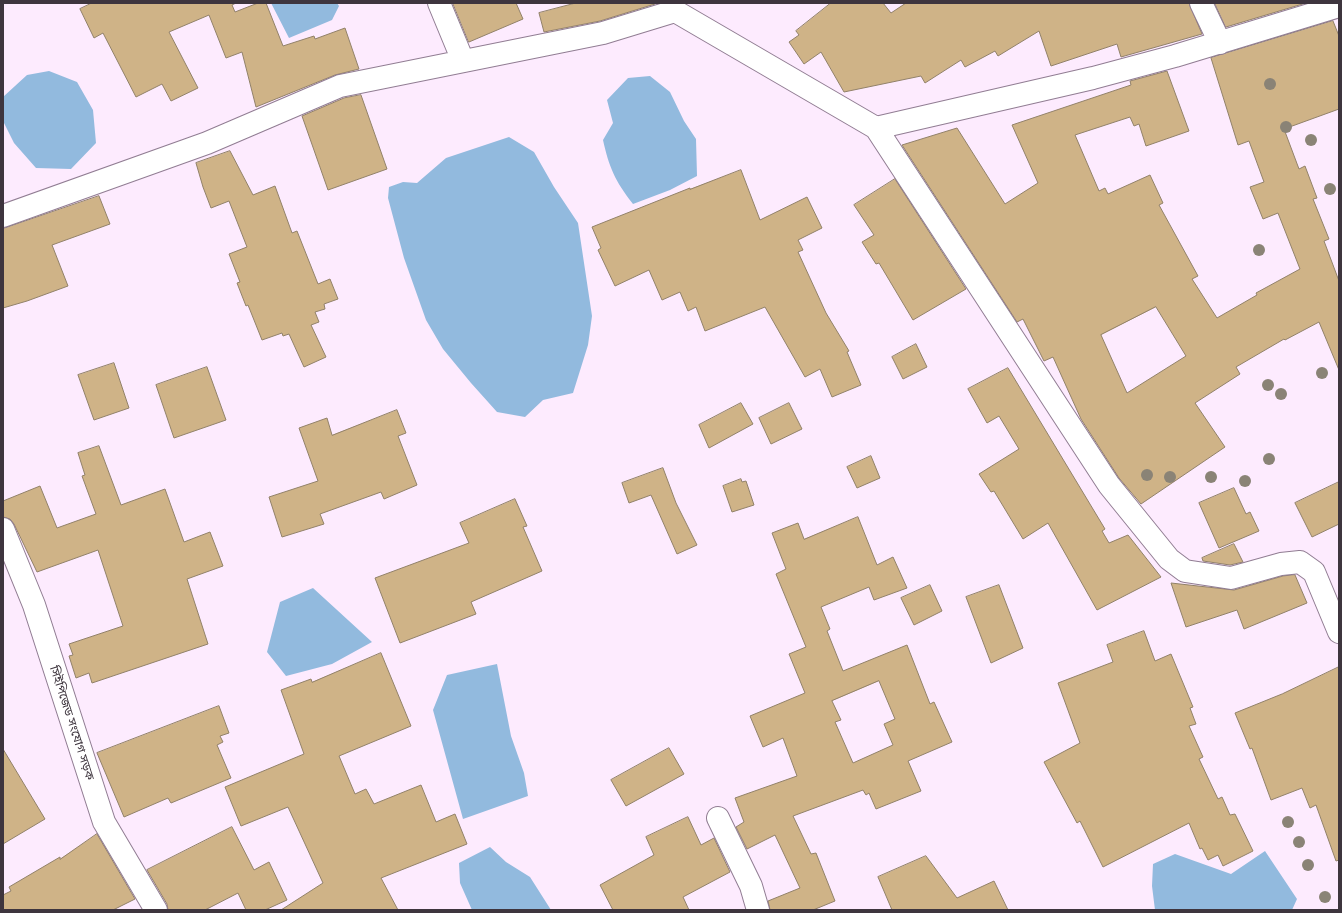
<!DOCTYPE html>
<meta charset="utf-8">
<style>
body{margin:0}
#map{position:relative;width:1342px;height:913px;overflow:hidden;background:#fdebfe;font-family:Lato,sans-serif}
canvas{display:block}
.frame{position:absolute;inset:0;border:4px solid #3e353e;pointer-events:none}
</style>
<div id="map">
<canvas width="1342" height="913"></canvas>
<div class="frame"></div>
</div>
<script>
const c = document.querySelector('canvas').getContext('2d');
c.lineJoin = 'round';
function fill(path, color) { c.fillStyle = color; c.fill(path, 'evenodd'); }
function strokePath(path, color, width, dash) { c.strokeStyle = color; c.lineWidth = width; c.lineCap = dash ? 'butt' : 'round'; c.setLineDash(dash || []); c.stroke(path); }
function label(font, color, halo, rows, align = 'center') {
  c.font = font + ' Lato,"Noto Sans Bengali",sans-serif'; c.lineWidth = 3; c.setLineDash([]); c.textBaseline = 'middle'; c.strokeStyle = halo; c.fillStyle = color; for (const [text, x, y, turn = 0] of rows) {
    c.save(); c.translate(x, y); c.rotate((+turn || 0) * Math.PI / 180); c.textAlign = isNaN(turn) ? turn : align; if (halo) c.strokeText(text, 0, 0); c.fillText(text, 0, 0); c.restore();
  }
}
const water = new Path2D(`
 M 271,3 L 337,3 L 339,6 L 332,20 L 289,38 Z
 M 49,71 L 77,82 L 93,110 L 96,143 L 71,169 L 36,168 L 14,143 L 3,121 L 3,97 L 27,75 Z
 M 650,76 L 670,92 L 684,121 L 696,139 L 697,176 L 670,190 L 633,204 C 615,181 609,167 603,140 L 613,123 L 607,100 L 628,78 Z
 M 509,137 L 534,152 L 554,187 L 578,223 L 592,316 L 588,345 L 573,393 L 543,400 L 525,417 L 497,412 L 471,383 L 443,349 L 426,320 L 404,258 L 388,198 L 389,187 L 403,182 L 417,183 L 446,158 Z
 M 313,588 L 372,642 L 332,664 L 286,676 L 267,652 L 280,602 Z
 M 497,664 L 511,736 L 524,773 L 528,796 L 463,819 L 433,710 L 447,675 Z
 M 490,847 L 506,862 L 530,877 L 551,910 L 472,910 L 460,883 L 459,863 Z
 M 1265,851 L 1297,899 L 1292,910 L 1155,910 L 1152,886 L 1153,864 L 1175,854 L 1231,874 Z`);
const building = new Path2D(`
 M 92,3 L 236,3 L 232,5 L 235,12 L 258,3 L 266,3 L 283,46 L 314,36 L 315,39 L 345,28 L 359,69 L 335,75 L 256,107 L 242,52 L 226,58 L 209,15 L 169,32 L 198,88 L 171,101 L 162,84 L 136,97 L 103,33 L 94,38 L 80,9 Z
 M 453,3 L 516,3 L 523,19 L 469,42 Z
 M 576,3 L 655,3 L 655,4 L 600,21 L 544,32 L 539,13 Z
 M 831,3 L 883,3 L 891,13 L 906,3 L 1189,3 L 1202,34 L 1121,57 L 1117,44 L 1051,66 L 1039,31 L 998,56 L 995,51 L 965,67 L 961,60 L 925,83 L 921,76 L 844,92 L 821,52 L 804,64 L 789,42 L 799,35 L 796,31 Z
 M 1215,3 L 1306,3 L 1226,27 Z
 M 1333,21 L 1339,36 L 1339,109 L 1284,129 L 1299,169 L 1305,166 L 1317,198 L 1313,199 L 1329,239 L 1324,241 L 1339,281 L 1339,370 L 1319,322 L 1285,340 L 1284,339 L 1236,367 L 1240,374 L 1195,403 L 1225,447 L 1141,504 L 1119,478 L 1081,419 L 1053,357 L 1044,361 L 1023,319 L 1017,322 L 902,145 L 957,128 L 1005,204 L 1038,183 L 1012,125 L 1131,85 L 1130,81 L 1167,71 L 1189,131 L 1146,146 L 1139,124 L 1134,126 L 1130,117 L 1075,135 L 1099,191 L 1105,188 L 1108,194 L 1150,175 L 1163,203 L 1159,205 L 1198,276 L 1192,279 L 1217,318 L 1257,295 L 1256,293 L 1300,269 L 1278,213 L 1263,219 L 1250,187 L 1264,182 L 1249,141 L 1238,145 L 1211,58 ZM 1156,307 L 1186,356 L 1127,393 L 1101,335 Z
 M 361,95 L 387,169 L 328,190 L 302,116 L 344,98 Z
 M 230,151 L 253,195 L 275,186 L 292,233 L 297,231 L 318,284 L 330,279 L 338,299 L 324,304 L 325,309 L 315,312 L 319,322 L 311,325 L 326,357 L 304,367 L 289,334 L 283,336 L 282,333 L 262,340 L 248,305 L 246,306 L 237,283 L 240,282 L 229,254 L 247,247 L 229,201 L 211,208 L 203,187 L 196,163 Z
 M 741,170 L 760,220 L 807,197 L 822,228 L 798,240 L 803,250 L 798,252 L 826,313 L 849,351 L 847,352 L 861,385 L 832,397 L 820,369 L 805,377 L 765,307 L 705,331 L 696,307 L 688,311 L 680,292 L 662,300 L 649,270 L 615,286 L 598,250 L 601,248 L 592,227 L 690,188 L 690,189 Z
 M 895,179 L 966,289 L 913,320 L 879,263 L 876,264 L 862,242 L 874,235 L 854,205 Z
 M 99,196 L 110,224 L 52,245 L 68,286 L 27,301 L 3,308 L 3,229 Z
 M 916,344 L 927,367 L 903,379 L 892,357 Z
 M 114,363 L 129,408 L 94,420 L 78,375 Z
 M 207,367 L 226,420 L 174,438 L 156,385 Z
 M 1008,368 L 1105,529 L 1102,531 L 1109,543 L 1128,535 L 1161,577 L 1097,610 L 1048,523 L 1023,539 L 994,491 L 991,492 L 979,474 L 1019,449 L 999,416 L 987,423 L 968,389 Z
 M 741,403 L 753,424 L 709,448 L 699,425 Z
 M 789,403 L 802,429 L 771,444 L 759,418 Z
 M 397,410 L 406,433 L 398,436 L 417,485 L 384,499 L 381,492 L 320,514 L 324,524 L 282,537 L 269,497 L 318,481 L 299,428 L 327,418 L 332,435 Z
 M 99,446 L 121,505 L 165,489 L 184,542 L 210,532 L 223,566 L 187,579 L 208,644 L 92,683 L 89,673 L 76,678 L 69,656 L 73,655 L 69,644 L 123,626 L 98,550 L 37,572 L 14,524 L 10,519 L 3,517 L 3,501 L 40,486 L 57,528 L 96,514 L 82,476 L 85,475 L 78,453 Z
 M 871,456 L 880,478 L 857,488 L 847,467 Z
 M 663,468 L 676,503 L 697,545 L 677,554 L 651,495 L 629,503 L 622,483 Z
 M 741,479 L 742,482 L 746,481 L 754,505 L 732,512 L 723,486 Z
 M 1339,482 L 1339,524 L 1312,537 L 1295,503 Z
 M 1234,488 L 1246,514 L 1250,512 L 1259,531 L 1219,548 L 1199,503 Z
 M 515,499 L 527,526 L 523,527 L 542,571 L 471,602 L 476,614 L 400,643 L 375,578 L 469,543 L 460,523 Z
 M 858,517 L 877,565 L 893,557 L 907,588 L 874,600 L 869,587 L 821,607 L 830,629 L 827,631 L 843,671 L 907,645 L 930,704 L 934,702 L 952,742 L 908,761 L 921,791 L 876,809 L 869,793 L 866,795 L 863,790 L 793,816 L 811,854 L 816,853 L 835,901 L 813,910 L 770,910 L 768,901 L 800,888 L 775,835 L 747,849 L 736,827 L 744,822 L 735,798 L 797,776 L 783,738 L 763,747 L 750,716 L 805,693 L 789,654 L 806,647 L 776,574 L 786,569 L 772,533 L 798,523 L 804,539 ZM 879,681 L 895,719 L 884,724 L 893,745 L 853,763 L 835,722 L 841,720 L 832,701 Z
 M 1234,544 L 1243,562 L 1230,565 L 1203,561 L 1202,558 Z
 M 1295,575 L 1307,603 L 1244,629 L 1237,610 L 1186,627 L 1171,583 L 1234,590 L 1283,576 Z
 M 930,585 L 942,611 L 914,625 L 901,598 Z
 M 999,585 L 1023,648 L 991,663 L 966,597 Z
 M 1144,631 L 1155,661 L 1171,654 L 1193,707 L 1190,708 L 1196,724 L 1189,726 L 1203,757 L 1199,759 L 1218,799 L 1222,797 L 1230,815 L 1235,814 L 1253,851 L 1223,866 L 1218,855 L 1208,860 L 1202,848 L 1200,849 L 1189,823 L 1103,867 L 1080,821 L 1077,823 L 1044,762 L 1080,743 L 1058,683 L 1113,662 L 1107,645 Z
 M 381,653 L 411,726 L 339,756 L 355,794 L 366,789 L 374,804 L 421,785 L 436,822 L 455,814 L 467,844 L 381,878 L 398,910 L 281,910 L 323,883 L 288,807 L 241,826 L 225,787 L 304,754 L 281,690 L 311,679 L 312,682 Z
 M 1339,667 L 1339,860 L 1336,861 L 1316,805 L 1310,808 L 1302,788 L 1271,800 L 1252,748 L 1250,749 L 1235,713 L 1282,694 Z
 M 219,706 L 229,733 L 220,736 L 223,742 L 217,745 L 231,778 L 171,803 L 168,798 L 124,817 L 97,753 Z
 M 669,748 L 684,774 L 626,806 L 611,780 Z
 M 3,749 L 45,819 L 3,844 Z
 M 688,817 L 701,845 L 714,838 L 730,872 L 683,897 L 689,910 L 613,910 L 600,885 L 654,855 L 646,837 Z
 M 232,827 L 254,870 L 269,862 L 287,900 L 265,910 L 246,910 L 238,893 L 205,910 L 168,910 L 167,904 L 147,870 Z
 M 97,834 L 135,899 L 113,910 L 3,910 L 3,895 L 11,891 L 9,887 L 60,857 L 60,859 Z
 M 926,856 L 957,898 L 994,881 L 1008,910 L 892,910 L 878,877 Z`);
const minor = new Path2D(`
 M 439,3 L 463,61
 M 1201,3 L 1220,43
 M 876,128 L 1109,485 L 1169,559 L 1185,571 L 1231,578 L 1281,564 L 1300,562 L 1314,572 L 1339,632
 M 3,216 L 207,143 L 340,86 L 603,33 L 675,11 L 876,128 L 1093,78 L 1175,56 L 1339,6
 M 3,529 L 34,605 L 104,822 L 156,910
 M 718,818 L 751,886 L 758,910`);
const trees = [
 [1270,84],
 [1286,127],
 [1311,140],
 [1330,189],
 [1259,250],
 [1322,373],
 [1268,385],
 [1281,394],
 [1269,459],
 [1147,475],
 [1170,477],
 [1211,477],
 [1245,481],
 [1288,822],
 [1299,842],
 [1308,865],
 [1325,897]
];
const streetNames = [
 ["সিইপিজেড সংযোগ সড়ক",72,723,72]
];
fill(water, '#92bade');
fill(building, '#cfb387');
strokePath(building, '#918169', 1);
strokePath(minor, '#917d93', 24);
strokePath(minor, '#fff', 22);
c.fillStyle = '#8a8376';
for (const [x, y] of trees) { c.beginPath(); c.arc(x, y, 6, 0, 2 * Math.PI); c.fill(); }
label('12px', '#3e353e', '#fff', streetNames);
</script>
